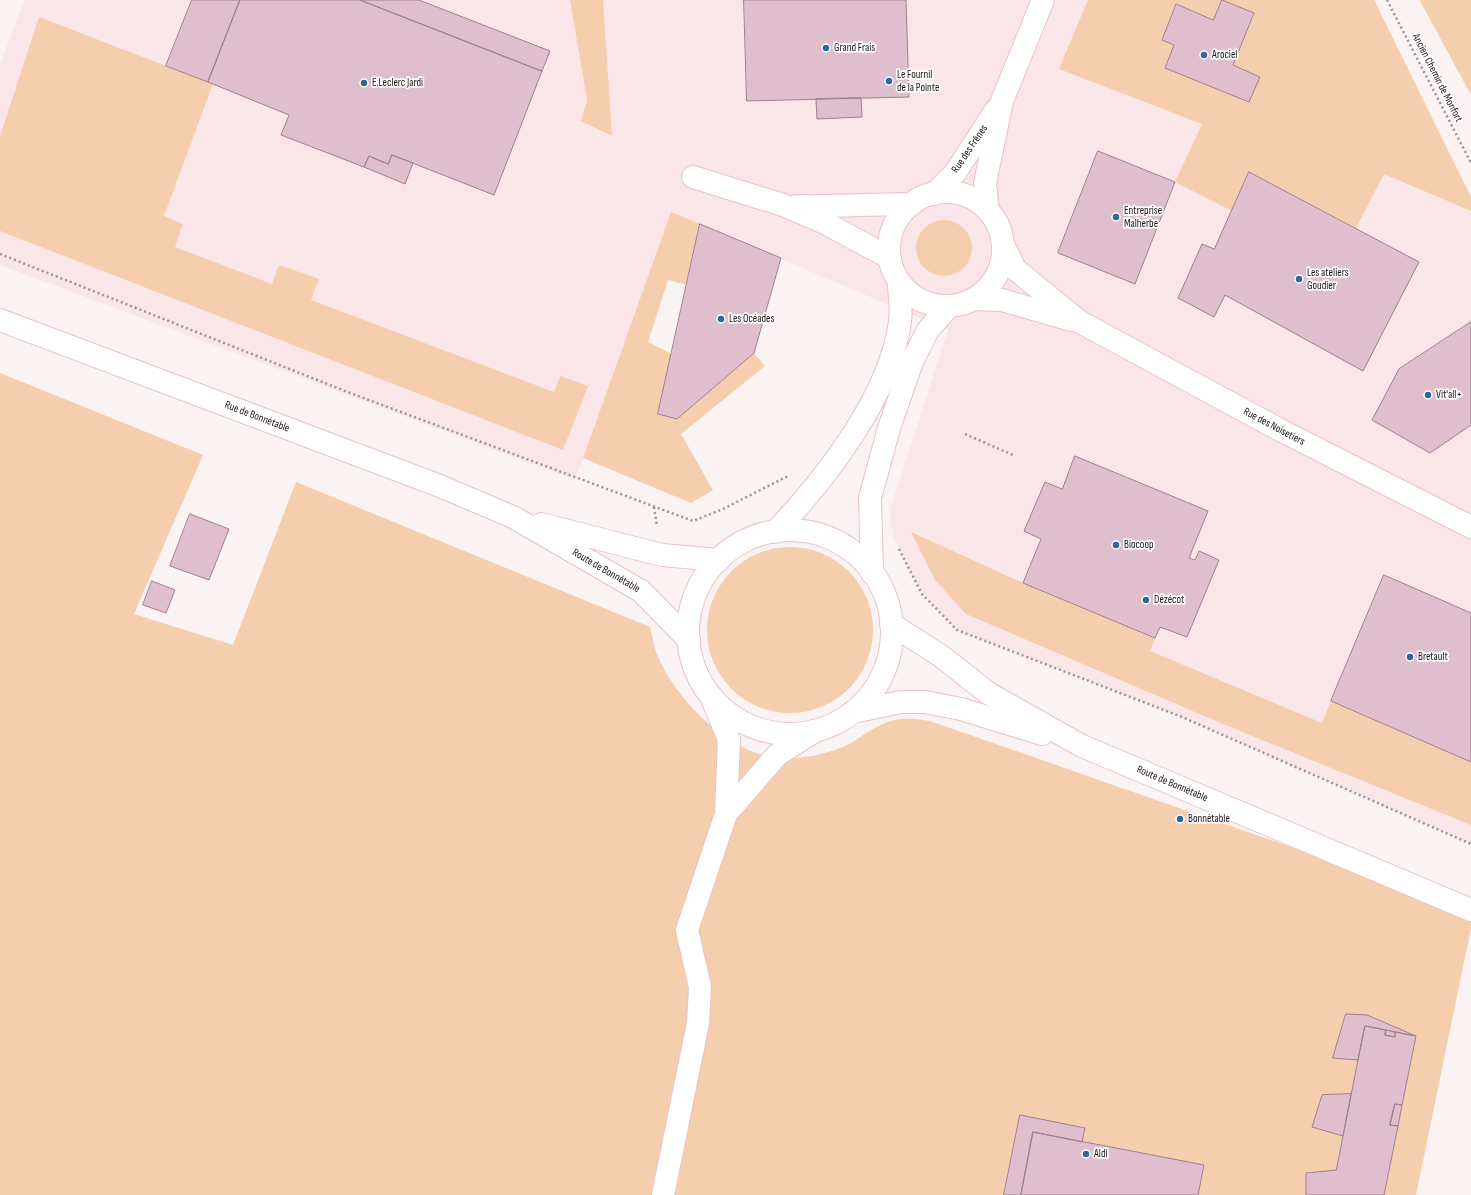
<!DOCTYPE html>
<meta charset="utf-8">
<style>
body{margin:0}
canvas{display:block;background:#faf2f3}
</style>
<canvas width="1471" height="1195"></canvas>
<script>
const c = document.querySelector('canvas').getContext('2d');
c.lineJoin = 'round';
function fill(path, color) { c.fillStyle = color; c.fill(path, 'evenodd'); }
function strokePath(path, color, width, dash) { c.strokeStyle = color; c.lineWidth = width; c.lineCap = dash ? 'butt' : 'round'; c.setLineDash(dash || []); c.stroke(path); }
function label(font, color, halo, rows, align = 'center') {
  c.font = font + ' "Sofia Sans Condensed",sans-serif'; c.lineWidth = 3.5; c.setLineDash([]); c.textBaseline = 'middle'; c.strokeStyle = halo; c.fillStyle = color; for (const [text, x, y, turn = 0] of rows) {
    c.save(); c.translate(x, y); c.rotate((+turn || 0) * Math.PI / 180); c.textAlign = isNaN(turn) ? turn : align; if (halo) c.strokeText(text, 0, 0); c.fillText(text, 0, 0); c.restore();
  }
}
const built = new Path2D(`
 M 25,0 L 1374,0 L 1471,197 L 1471,844 L 1182,717 L 957,630 L 921,591 L 894,539 L 890,520 L 891,507 L 948,330 L 671,212 L 575,480 L 0,265 L 0,64 Z`);
const green = new Path2D(`
 M 570,0 L 603,0 L 612,136 L 581,121 L 587,100 Z
 M 1088,0 L 1374,0 L 1471,197 L 1471,211 L 1384,174 L 1356,228 L 1250,172 L 1232,211 L 1175,182 L 1202,124 L 1059,69 Z
 M 1420,0 L 1471,0 L 1471,95 L 1420,1 Z
 M 39,17 L 213,84 L 164,216 L 183,224 L 175,247 L 272,284 L 279,265 L 319,279 L 311,300 L 554,392 L 560,376 L 588,386 L 563,450 L 0,231 L 0,136 Z
 M 671,212 L 700,224 L 687,285 L 668,280 L 648,342 L 672,354 L 659,414 L 677,419 L 754,353 L 765,366 L 681,434 L 713,490 L 691,503 L 583,458 Z
 M916 248a28 28 0 1 1 56 0a28 28 0 1 1-56 0Z
 M 0,373 L 203,455 L 134,614 L 233,645 L 296,482 L 650,627 C 653,637 654,648 658,657 C 676,698 721,744 765,756 C 789,762 820,756 843,747 C 851,744 859,738 866,733 C 890,718 906,716 933,722 L 1471,910 L 1471,928 L 1416,1195 L 0,1195 Z
 M 911,532 L 1023,583 L 1155,638 L 1150,651 L 1322,723 L 1331,701 L 1471,762 L 1471,825 L 1223,724 L 966,614 L 935,580 Z
 M707 630a83 83 0 1 1 166 0a83 83 0 1 1-166 0Z`);
const building = new Path2D(`
 M 192,0 L 240,0 L 208,82 L 166,66 Z
 M 240,0 L 360,0 L 542,71 L 494,195 L 392,155 L 388,164 L 369,156 L 364,167 L 281,135 L 289,115 L 208,82 Z
 M 360,0 L 419,0 L 550,51 L 542,71 Z
 M 744,0 L 906,0 L 909,97 L 747,101 Z
 M 1222,0 L 1254,13 L 1233,65 L 1260,77 L 1249,102 L 1165,68 L 1174,45 L 1162,40 L 1176,4 L 1213,20 Z
 M 861,98 L 862,117 L 817,119 L 816,99 Z
 M 1098,151 L 1175,182 L 1135,284 L 1058,253 Z
 M 392,155 L 413,163 L 405,184 L 364,167 L 369,156 L 388,164 Z
 M 1249,172 L 1419,262 L 1363,371 L 1225,295 L 1214,317 L 1178,298 L 1202,244 L 1214,249 Z
 M 700,224 L 781,258 L 754,353 L 677,419 L 658,414 Z
 M 1471,322 L 1471,425 L 1430,453 L 1372,420 L 1399,369 Z
 M 1075,456 L 1208,511 L 1189,558 L 1195,560 L 1199,551 L 1219,560 L 1187,637 L 1160,627 L 1155,638 L 1023,583 L 1041,539 L 1024,531 L 1045,482 L 1062,489 Z
 M 190,514 L 229,529 L 209,580 L 170,566 Z
 M 1384,575 L 1471,613 L 1471,762 L 1331,701 Z
 M 152,581 L 175,590 L 166,613 L 143,605 Z
 M 1346,1014 L 1367,1015 L 1416,1036 L 1365,1026 L 1358,1060 L 1333,1058 Z
 M 1365,1026 L 1386,1030 L 1385,1035 L 1395,1037 L 1395,1032 L 1416,1036 L 1402,1105 L 1395,1104 L 1390,1125 L 1398,1126 L 1384,1195 L 1306,1195 L 1306,1173 L 1336,1170 Z
 M 1386,1030 L 1395,1032 L 1395,1037 L 1385,1035 Z
 M 1351,1094 L 1343,1136 L 1312,1127 L 1322,1095 Z
 M 1395,1104 L 1402,1105 L 1398,1126 L 1390,1125 Z
 M 1020,1115 L 1085,1128 L 1082,1142 L 1033,1132 L 1021,1195 L 1004,1195 Z
 M 1033,1132 L 1204,1165 L 1198,1195 L 1021,1195 Z`);
const path = new Path2D(`
 M 1387,0 L 1471,163
 M 0,254 L 350,393 L 693,521 L 723,509 L 788,476
 M 965,434 L 1013,455
 M 654,507 L 657,526
 M 899,549 L 922,594 L 957,630 L 1182,717 L 1471,844`);
const minor = new Path2D(`
 M 693,177 L 783,205 L 827,224 L 890,258
 M889 249a57 57 0 1 1 114 0a57 57 0 1 1-114 0Z
 M 934,194 L 955,173 L 996,110
 M 797,206 C 835,207 873,204 912,204
 M 988,211 L 985,183 L 1002,101 L 1043,0
 M 1003,244 L 1015,269 L 1080,322 L 1282,431 L 1471,527
 M 973,299 L 1002,300 L 1071,320
 M 775,532 C 825,480 891,395 900,321 C 902,309 899,295 899,282
 M 872,573 L 870,498 L 889,428 L 912,362 L 928,330 L 949,306
 M 726,814 L 777,755 L 815,731
 M 663,1195 L 698,1023 L 700,987 L 687,930 L 726,814 L 729,740 L 711,696`);
const primary = new Path2D(`
 M 0,320 L 440,486 L 513,517 L 641,591 L 689,640
 M 541,524 L 662,555 L 719,560
 M688 632a102 102 0 1 1 204 0a102 102 0 1 1-204 0Z
 M 891,624 L 941,656 L 988,693 L 1082,746 L 1471,910
 M 853,712 L 901,702 L 925,702 L 961,709 L 1042,734`);
const markers = [
 [826,48,4,"#2b689f"],
 [1204,55,4,"#2b689f"],
 [889,81,4,"#2b689f"],
 [364,83,4,"#2b689f"],
 [1116,217,4,"#2b689f"],
 [1299,279,4,"#2b689f"],
 [721,319,4,"#2b689f"],
 [1428,395,4,"#2b689f"],
 [1116,545,4,"#2b689f"],
 [1146,600,4,"#2b689f"],
 [1410,657,4,"#2b689f"],
 [1180,819,4,"#2b689f"],
 [1086,1154,4,"#2b689f"]
];
const poiNames = [
 ["Grand Frais",834,48],
 ["Arociel",1212,55],
 ["Le Fournil",897,75],
 ["de la Pointe",897,88],
 ["E.Leclerc Jardi",372,83],
 ["Entreprise",1124,211],
 ["Malherbe",1124,224],
 ["Les ateliers",1307,273],
 ["Goudier",1307,286],
 ["Les Océades",729,319],
 ["Vit'all+",1436,395],
 ["Biocoop",1124,545],
 ["Dézécot",1154,600],
 ["Bretault",1418,657],
 ["Bonnétable",1188,819],
 ["Aldi",1094,1154]
];
const streetNames = [
 ["Ancien Chemin de Monfort",1437,78,63],
 ["Rue des Frênes",970,149,-56],
 ["Rue de Bonnétable",257,417,21],
 ["Rue des Noisetiers",1274,427,28],
 ["Route de Bonnétable",606,571,30],
 ["Route de Bonnétable",1172,784,23]
];
fill(built, '#fae6e8');
fill(green, '#f5ceae');
fill(building, '#dfbece');
strokePath(building, '#9f808f', 1);
strokePath(minor, '#e8c2c5', 24);
strokePath(primary, '#e8c2c5', 24);
strokePath(path, '#9b9192', 2.5, [2, 3]);
strokePath(minor, '#fff', 22);
strokePath(primary, '#fff', 22);
for (const [x, y, r, color] of markers) { const dot = new Path2D(); dot.arc(x, y, r, 0, 2 * Math.PI); c.fillStyle = color; c.fill(dot); strokePath(dot, '#fff', 1.5); }
label('11px', '#211415', '#fff', poiNames, 'left');
label('11px', '#211415', '#fff', streetNames);
</script>
